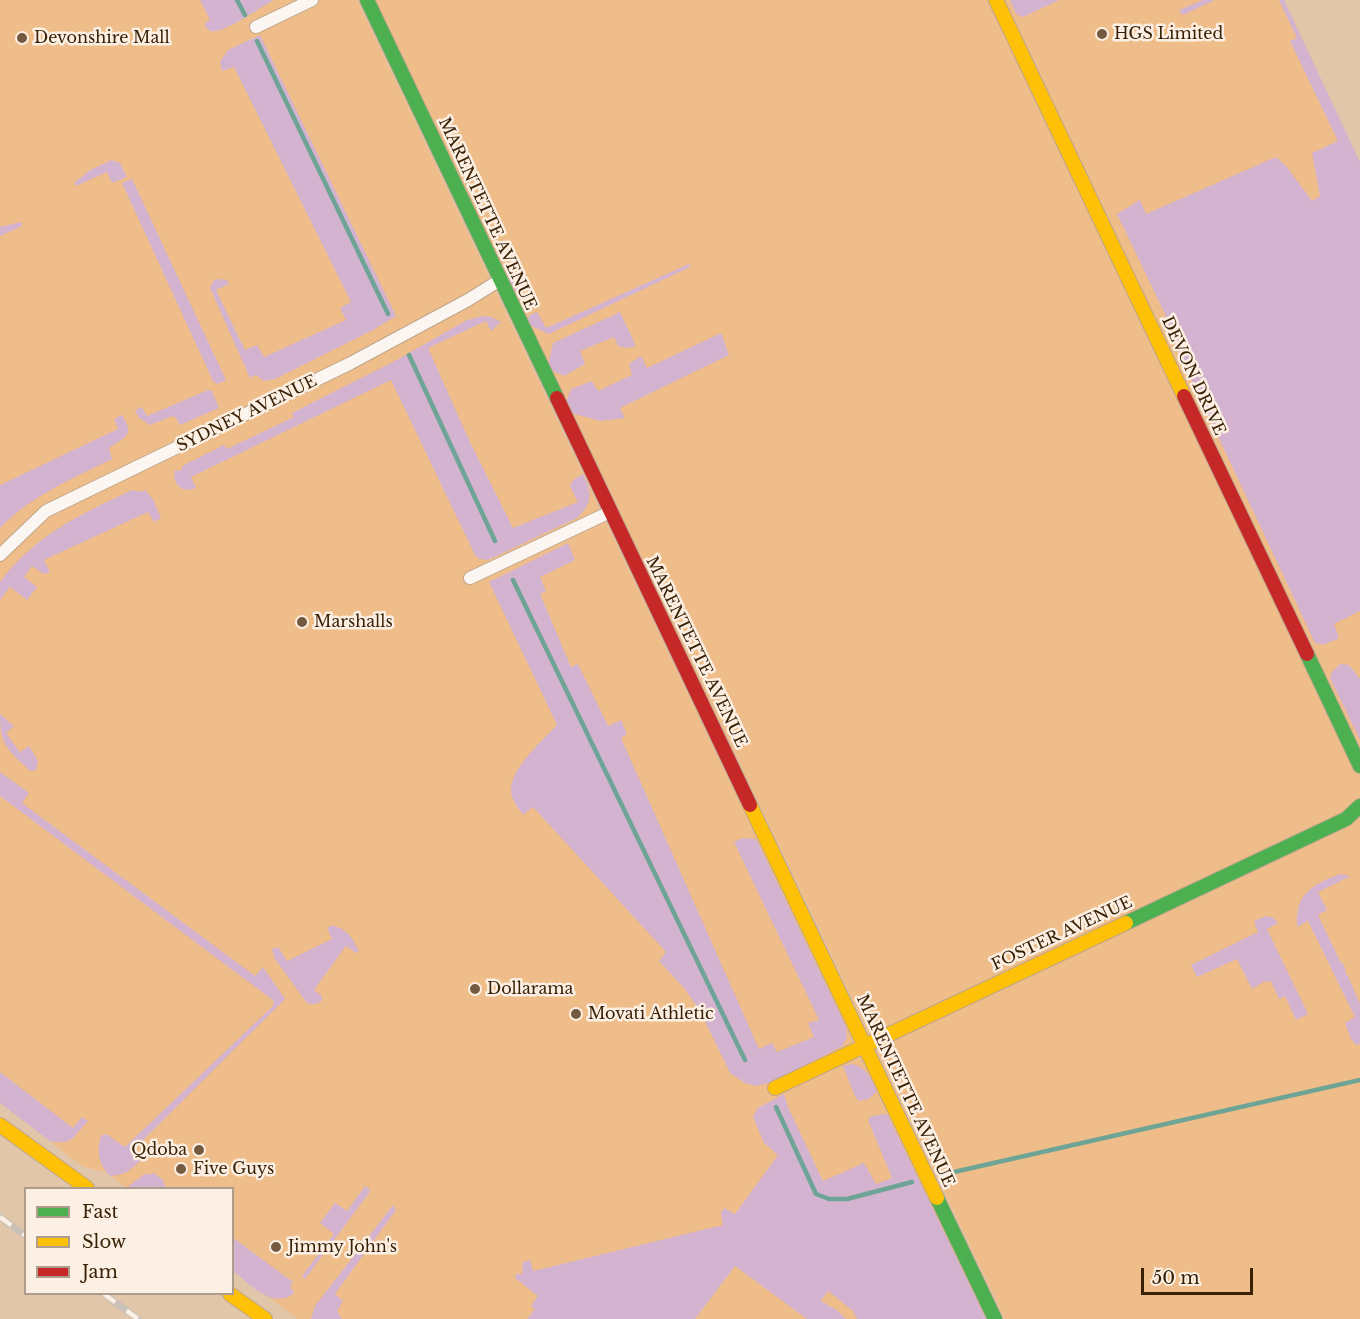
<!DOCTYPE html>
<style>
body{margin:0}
#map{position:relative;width:1360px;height:1319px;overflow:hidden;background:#e2c6aa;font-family:"Libre Baskerville",serif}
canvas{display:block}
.legend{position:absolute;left:24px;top:1187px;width:210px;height:108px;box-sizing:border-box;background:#fcefe3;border:2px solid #ae9d8a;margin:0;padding:8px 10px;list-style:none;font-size:18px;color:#392105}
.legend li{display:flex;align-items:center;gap:12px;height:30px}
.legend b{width:30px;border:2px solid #ae9d8a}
.scale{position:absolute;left:1141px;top:1268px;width:112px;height:27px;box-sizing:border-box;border:3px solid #392105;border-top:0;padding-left:8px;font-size:18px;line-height:21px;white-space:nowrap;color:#392105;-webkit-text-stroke:4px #fcefe3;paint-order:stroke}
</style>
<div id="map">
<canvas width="1360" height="1319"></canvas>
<ul class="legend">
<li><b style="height:8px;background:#4caf50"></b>Fast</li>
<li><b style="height:8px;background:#ffc107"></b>Slow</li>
<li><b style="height:8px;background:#c62828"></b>Jam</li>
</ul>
<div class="scale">50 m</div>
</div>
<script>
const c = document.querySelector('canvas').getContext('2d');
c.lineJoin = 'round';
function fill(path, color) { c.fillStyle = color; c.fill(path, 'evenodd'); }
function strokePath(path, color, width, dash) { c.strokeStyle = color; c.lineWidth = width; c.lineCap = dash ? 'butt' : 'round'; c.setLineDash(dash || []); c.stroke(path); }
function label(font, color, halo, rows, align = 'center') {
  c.font = font + ' "Libre Baskerville",serif'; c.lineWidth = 5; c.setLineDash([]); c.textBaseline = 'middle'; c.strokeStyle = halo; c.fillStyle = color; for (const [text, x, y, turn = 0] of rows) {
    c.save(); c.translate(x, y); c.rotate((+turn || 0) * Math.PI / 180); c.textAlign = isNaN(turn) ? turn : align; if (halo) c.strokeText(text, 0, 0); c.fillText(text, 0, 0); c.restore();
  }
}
const built = new Path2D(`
 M 0,0 L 357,0 L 986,1319 L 298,1319 L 233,1271 L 232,1188 L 126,1188 L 107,1173 L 82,1166 L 0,1103 Z
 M 375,0 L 1284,0 L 1360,162 L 1360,1319 L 1005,1319 Z`);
const green = new Path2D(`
 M 200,0 L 274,0 C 262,6 223,35 210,31 C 207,29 206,27 204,24 L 210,20 Z
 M 1010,0 L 1059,0 L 1023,17 L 1016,14 Z
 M 1203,0 L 1215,0 L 1183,15 L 1179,10 Z
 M 1279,0 L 1284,0 L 1360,162 L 1360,611 L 1334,624 L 1339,638 L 1323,645 L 1315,643 L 1163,319 L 1166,316 L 1117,214 L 1140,200 L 1146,214 L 1276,157 L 1287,167 L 1312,201 L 1320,196 L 1312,153 L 1338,141 L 1290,41 L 1297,38 Z
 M 260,35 L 396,316 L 373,330 L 275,379 L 264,381 L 256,375 L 250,378 L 210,288 L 213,281 L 217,279 L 227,280 L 229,284 L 216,290 L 245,350 L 257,345 L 264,357 L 346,320 L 340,308 L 351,302 L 234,67 L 222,71 L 220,62 L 228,50 Z
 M 112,160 L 120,163 L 127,177 L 112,183 L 107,172 L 76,186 L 74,183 L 90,170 Z
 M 132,179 L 226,380 L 217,384 L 213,381 L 122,183 Z
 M 21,222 L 22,226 L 0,236 L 0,227 Z
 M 689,264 L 690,267 L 549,334 L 529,325 L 527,321 L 530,315 L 537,312 L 546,328 Z
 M 523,268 L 530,285 L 513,291 L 507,279 Z
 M 620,312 L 636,346 L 627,348 L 618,346 L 614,337 L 580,351 L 585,364 L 564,376 L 551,370 L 548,365 L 553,343 Z
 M 482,316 L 491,317 L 501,322 L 491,331 L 486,321 L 428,348 L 469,440 L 513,528 L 578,502 L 570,486 L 573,480 L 583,474 C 592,493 593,503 577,518 L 488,560 L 479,559 L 475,555 L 391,380 L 191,477 L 196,488 C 182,494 172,484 175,470 L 180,471 L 184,465 L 224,445 L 227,449 L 294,417 L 292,413 L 393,362 L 467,320 Z
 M 721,333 L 729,355 L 620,408 L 625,418 L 600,421 L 571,413 L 566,402 L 571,389 L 592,381 L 598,391 L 632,375 L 629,364 L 641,356 L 647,368 Z
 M 208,390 L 212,391 L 219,408 L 180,425 L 176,418 L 172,416 L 150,425 L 139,418 L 135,410 L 142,407 L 147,416 Z
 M 122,415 C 136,436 124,437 109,448 L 112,459 C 72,479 32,495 0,528 L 0,485 L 118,429 L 114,419 Z
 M 144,489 L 153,499 L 161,518 L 154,522 L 148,512 L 44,560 L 49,570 L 49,573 L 44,574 L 32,566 L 24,577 L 37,587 L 27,600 L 10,587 L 0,600 L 0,582 C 35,535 81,514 132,490 L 143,492 Z
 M 568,543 L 575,560 L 540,577 L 546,591 L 540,594 L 571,667 L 578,664 L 608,726 L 621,720 L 627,734 L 621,738 L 759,1049 L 772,1043 L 777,1052 L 814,1037 L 808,1023 L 819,1020 L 734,842 L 743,838 L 756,839 L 846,1027 L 847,1038 L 842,1046 L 772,1082 L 756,1086 L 745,1083 L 730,1073 L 700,1011 L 684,988 L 659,961 L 666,952 L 533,807 L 523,815 C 518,807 511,800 511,790 C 510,769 543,740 557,725 L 489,582 Z
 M 1340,664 L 1349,665 L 1360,679 L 1360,740 L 1330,678 L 1332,672 Z
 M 0,714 L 14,726 L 6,733 L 20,752 L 29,746 L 38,761 L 36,770 L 30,771 C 8,749 0,747 0,714 Z
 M 0,772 L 29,793 L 22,803 L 255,976 L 263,967 L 285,999 L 133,1150 L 141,1160 C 131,1170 125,1175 110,1176 C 99,1166 96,1150 101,1136 L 106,1134 L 125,1147 L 273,1006 L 274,1001 L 0,796 Z
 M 1340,874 L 1351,876 L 1318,892 L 1327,910 L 1318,915 L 1341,963 L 1343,963 L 1346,971 L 1345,972 L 1348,976 L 1360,1004 L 1360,1044 L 1356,1045 L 1351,1039 L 1345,1023 L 1355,1017 L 1308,921 L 1297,927 C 1295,893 1312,885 1340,874 Z
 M 1266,916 L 1274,918 L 1278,923 L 1267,929 L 1308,1014 L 1296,1020 L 1285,996 L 1279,999 L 1271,981 L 1266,982 L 1265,981 L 1252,989 L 1237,959 L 1197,977 L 1191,965 L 1258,932 L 1254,921 Z
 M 332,925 C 348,930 352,937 359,951 L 356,953 L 346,946 L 314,990 L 322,996 L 322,1000 C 317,1005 313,1005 307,1003 L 275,959 L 272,949 L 278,947 L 287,961 L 332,939 L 327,928 Z
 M 852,1064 C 867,1067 871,1079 877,1091 L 869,1099 L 859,1101 L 855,1096 L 843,1066 Z
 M 0,1072 L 73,1128 L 82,1117 L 88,1121 L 72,1139 L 65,1142 L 51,1142 L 0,1103 Z
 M 784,1094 L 788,1107 L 823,1181 L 864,1163 L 876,1184 L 892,1178 L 868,1120 L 871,1116 L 887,1114 L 986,1319 L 857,1319 L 853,1311 L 828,1291 L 821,1301 L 837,1310 L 846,1319 L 807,1319 L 735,1266 L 695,1319 L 527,1319 L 535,1309 L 531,1306 L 538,1296 L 515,1278 L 516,1274 L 522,1274 L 523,1262 L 530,1260 L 533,1271 L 723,1225 L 721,1213 L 724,1208 L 735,1214 L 778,1155 L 764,1143 L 753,1117 L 758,1108 Z
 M 146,1173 L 148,1175 L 154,1173 L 163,1180 L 164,1185 L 168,1188 L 126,1188 Z
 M 365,1186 L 370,1189 L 369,1193 L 305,1279 L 302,1276 L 334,1234 L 320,1223 L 335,1203 L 347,1211 Z
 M 393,1205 L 396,1210 L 335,1294 L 343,1301 L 337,1311 L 342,1319 L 311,1319 L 315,1306 Z
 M 232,1237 L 293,1282 L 290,1286 L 294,1293 C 273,1311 249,1283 233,1271 Z`);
const stream = new Path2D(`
 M 237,0 L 245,15
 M 257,41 L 388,314
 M 409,355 L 495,541
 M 513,580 L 745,1060
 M 776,1107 L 816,1194 L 829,1199 L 847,1199 L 912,1182
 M 954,1172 L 1360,1080`);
const street = new Path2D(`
 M 256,27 L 312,0
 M 0,555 L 46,511 L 349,364 L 468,300 L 500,280
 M 470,578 L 610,512`);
const fast = new Path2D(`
 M 367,0 L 557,398
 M 1307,654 L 1360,766
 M 1126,923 L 1346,819 L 1360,806
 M 937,1198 L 995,1319`);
const slow = new Path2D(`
 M 996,0 L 1184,396
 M 750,805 L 937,1198
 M 775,1088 L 1126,923
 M 0,1125 L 87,1188
 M 230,1294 L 265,1319`);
const jam = new Path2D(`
 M 1184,396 L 1307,654
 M 557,398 L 750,805`);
const rail = new Path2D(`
 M 0,1217 L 26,1236
 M 104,1294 L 138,1319`);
const markers = [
 [1102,34,6,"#745b3f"],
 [22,38,6,"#745b3f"],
 [302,622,6,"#745b3f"],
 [475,989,6,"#745b3f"],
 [576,1014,6,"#745b3f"],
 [199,1150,6,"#745b3f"],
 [181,1169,6,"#745b3f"],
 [276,1247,6,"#745b3f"]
];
const poiNames = [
 ["HGS Limited",1114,34],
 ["Devonshire Mall",34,38],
 ["Marshalls",314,622],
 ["Dollarama",487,989],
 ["Movati Athletic",588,1014],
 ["Qdoba",187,1150,"right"],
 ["Five Guys",193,1169],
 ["Jimmy John's",288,1247]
];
const streetNames = [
 ["MARENTETTE AVENUE",487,214,65],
 ["DEVON DRIVE",1193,376,65],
 ["SYDNEY AVENUE",247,414,-26],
 ["MARENTETTE AVENUE",696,652,64],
 ["FOSTER AVENUE",1062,934,-25],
 ["MARENTETTE AVENUE",905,1091,65]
];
fill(built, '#efbd89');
fill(green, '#d3b3cf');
strokePath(stream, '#6ea496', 4.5);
strokePath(street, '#bea68d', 14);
strokePath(fast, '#bea68d', 16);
strokePath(slow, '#bea68d', 16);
strokePath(jam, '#bea68d', 16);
strokePath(street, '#fbf6f2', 12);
strokePath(fast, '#4caf50', 14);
strokePath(slow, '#ffc107', 14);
strokePath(jam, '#c62828', 14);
strokePath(rail, '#c9c1b8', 7);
strokePath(rail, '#fcefe3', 4.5, [14]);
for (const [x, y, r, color] of markers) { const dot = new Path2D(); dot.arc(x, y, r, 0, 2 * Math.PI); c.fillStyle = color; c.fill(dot); strokePath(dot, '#fcefe3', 2); }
label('16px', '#392105', '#fcefe3', poiNames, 'left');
label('16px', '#392105', '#fcefe3', streetNames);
</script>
